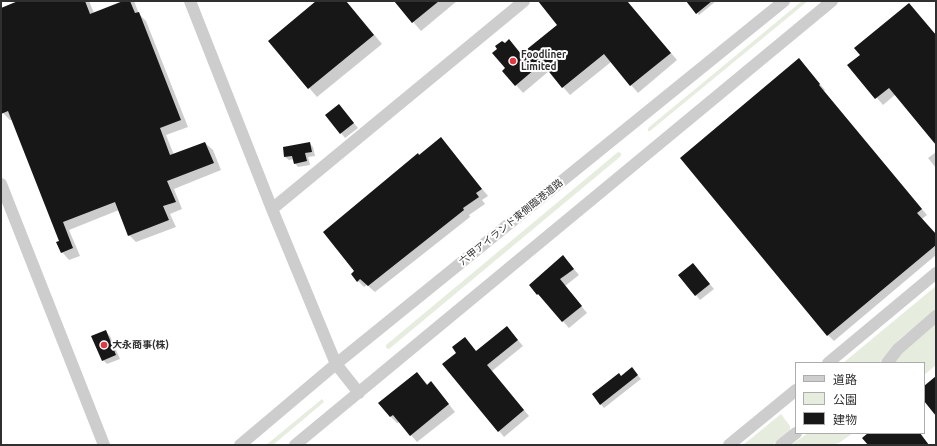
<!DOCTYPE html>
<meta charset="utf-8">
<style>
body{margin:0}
#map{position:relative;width:937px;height:446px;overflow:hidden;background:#fff;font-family:Ubuntu,"Noto Sans JP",sans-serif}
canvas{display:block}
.frame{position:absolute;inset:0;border:2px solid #303030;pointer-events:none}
.legend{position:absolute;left:795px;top:362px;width:130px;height:72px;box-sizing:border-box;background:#fff;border:1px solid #acacac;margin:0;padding:5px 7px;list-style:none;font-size:12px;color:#303030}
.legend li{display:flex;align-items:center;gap:8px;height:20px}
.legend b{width:20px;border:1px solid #acacac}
</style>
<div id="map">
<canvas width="937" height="446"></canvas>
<div class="frame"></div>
<ul class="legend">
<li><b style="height:5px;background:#cdcdcd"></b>道路</li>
<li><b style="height:11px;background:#e6eddf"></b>公園</li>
<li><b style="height:11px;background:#171717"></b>建物</li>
</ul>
</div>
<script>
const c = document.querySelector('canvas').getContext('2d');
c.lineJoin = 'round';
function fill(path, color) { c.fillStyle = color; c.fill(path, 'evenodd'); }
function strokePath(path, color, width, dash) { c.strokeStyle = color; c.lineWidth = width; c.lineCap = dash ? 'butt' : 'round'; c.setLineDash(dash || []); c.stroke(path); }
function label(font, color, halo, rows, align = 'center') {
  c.font = font + ' Ubuntu,"Noto Sans JP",sans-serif'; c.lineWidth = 4; c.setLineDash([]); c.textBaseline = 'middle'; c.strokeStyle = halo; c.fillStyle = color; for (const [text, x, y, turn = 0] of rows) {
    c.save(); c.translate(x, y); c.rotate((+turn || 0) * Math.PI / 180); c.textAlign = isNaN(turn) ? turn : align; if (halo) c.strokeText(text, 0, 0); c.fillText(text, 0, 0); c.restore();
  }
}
const green = new Path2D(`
 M 802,1 L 808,1 L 650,131 L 648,131 L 648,128 Z
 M 618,152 L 621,153 L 621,156 L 389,349 L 386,348 L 386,345 Z
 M 936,286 L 936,310 L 900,339 L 879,363 L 843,363 Z
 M 936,323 L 936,365 L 924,375 L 924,363 L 893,363 L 905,350 Z
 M 322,399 L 324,402 L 273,445 L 266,445 Z
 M 781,414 L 790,426 L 790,430 L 772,445 L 743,445 Z
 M 808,433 L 853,433 L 839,443 L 830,445 L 791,445 Z`);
const shadow = new Path2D(`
 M 21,1 L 89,1 L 94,13 L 121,3 L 120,1 L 134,1 L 139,14 L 146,21 L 188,127 L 166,135 L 174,155 L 205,143 L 213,150 L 221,170 L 174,189 L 182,209 L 170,214 L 176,227 L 136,242 L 129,235 L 119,210 L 69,230 L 80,256 L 69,260 L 62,252 L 60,241 L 12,120 L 10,120 L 3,113 L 1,108 L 1,9 Z
 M 318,1 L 346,1 L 382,44 L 317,97 L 269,41 Z
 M 395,1 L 457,1 L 421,31 Z
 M 545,1 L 627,1 L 677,60 L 638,93 L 611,62 L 570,95 L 549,71 L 523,93 L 504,71 L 507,69 L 516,48 L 522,55 L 559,25 Z
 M 687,1 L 716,1 L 699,15 Z
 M 909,4 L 936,35 L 936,143 L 896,94 L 883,105 L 849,65 L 861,55 Z
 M 799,59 L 825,90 L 824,91 L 927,215 L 922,219 L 936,235 L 936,255 L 834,341 L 828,335 Z
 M 339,105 L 358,128 L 345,138 L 341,133 Z
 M 441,139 L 488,196 L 482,200 L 485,204 L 469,215 L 470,217 L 375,292 L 367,285 L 364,287 L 358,281 L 355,271 L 419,156 Z
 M 309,143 L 313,147 L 315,156 L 308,157 L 310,165 L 298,167 L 295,163 L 294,159 L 289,160 L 285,157 Z
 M 936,152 L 936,168 L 928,158 Z
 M 563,256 L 579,275 L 565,286 L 587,313 L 569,328 L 530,285 Z
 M 697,269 L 714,289 L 700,300 L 680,275 Z
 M 105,331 L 110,336 L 120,359 L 107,364 L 103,360 Z
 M 512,333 L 523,346 L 492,371 L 529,416 L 504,437 L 444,364 L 458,353 L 477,352 Z
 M 635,372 L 641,379 L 604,408 L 593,394 L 621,377 Z
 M 417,373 L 428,385 L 437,389 L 455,412 L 417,442 L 400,422 L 397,423 L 391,417 L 380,403 Z`);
const building = new Path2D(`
 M 18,1 L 85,1 L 90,14 L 123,1 L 130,1 L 135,13 L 139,12 L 181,120 L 160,128 L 170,155 L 205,142 L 214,163 L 167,181 L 176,202 L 163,206 L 169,220 L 128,236 L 115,202 L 63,222 L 73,248 L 61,253 L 56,242 L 59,241 L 8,111 L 1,114 L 1,8 Z
 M 316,1 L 346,1 L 374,35 L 308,89 L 268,41 Z
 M 394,1 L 439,1 L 412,23 Z
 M 538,1 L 627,1 L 671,53 L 630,86 L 604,54 L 562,88 L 542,63 L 515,86 L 502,71 L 505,68 L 492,53 L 497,49 L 495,46 L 502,41 L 505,43 L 509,39 L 521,54 L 557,25 Z
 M 686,1 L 712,1 L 696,14 Z
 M 909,3 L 936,35 L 936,145 L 889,88 L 875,99 L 847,65 L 860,55 L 854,48 Z
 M 799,58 L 820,84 L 819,85 L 922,209 L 917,213 L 936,234 L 936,245 L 827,336 L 680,158 Z
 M 339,104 L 354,123 L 340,134 L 325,115 Z
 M 441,137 L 482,189 L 476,193 L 479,197 L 463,208 L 464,210 L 368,286 L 360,279 L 357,282 L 351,274 L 354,271 L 323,232 L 418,153 L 419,155 Z
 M 310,142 L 312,152 L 305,153 L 307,161 L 294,164 L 292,156 L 284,157 L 283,147 Z
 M 563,255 L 574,269 L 560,279 L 582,306 L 562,322 L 538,294 L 537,295 L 529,285 Z
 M 693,263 L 710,284 L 695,296 L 678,275 Z
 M 507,326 L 518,340 L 487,365 L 524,410 L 498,432 L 442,364 L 456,353 L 452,347 L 465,337 L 476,351 Z
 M 106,330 L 116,355 L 102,361 L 91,336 Z
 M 632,367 L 638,375 L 600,405 L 592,394 L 619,373 L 621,376 Z
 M 417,372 L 427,385 L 431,381 L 449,404 L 410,436 L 393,415 L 390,417 L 378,403 Z
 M 936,376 L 936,416 L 924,401 L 924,386 Z
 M 868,433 L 920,433 L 929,445 L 868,445 L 862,438 Z`);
const minor = new Path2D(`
 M 190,1 L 272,209 L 336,364 L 359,393
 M 1,184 L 104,445
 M 272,209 L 524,1
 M 828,363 L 936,273
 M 887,363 L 898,349 L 936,316
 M 240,445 L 336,364 L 784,1
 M 295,445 L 832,1
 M 729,445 L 796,390
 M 781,445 L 796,433`);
const markers = [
 [513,61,4,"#e13841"],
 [104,345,4,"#e13841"]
];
const poiNames = [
 ["Foodliner",521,55],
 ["Limited",521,67],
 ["大永商事(株)",112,345]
];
const streetNames = [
 ["六甲アイランド東側臨港道路",511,222,-39]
];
fill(green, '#e6eddf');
fill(shadow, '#0003');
fill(building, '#171717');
strokePath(minor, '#cdcdcd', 12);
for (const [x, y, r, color] of markers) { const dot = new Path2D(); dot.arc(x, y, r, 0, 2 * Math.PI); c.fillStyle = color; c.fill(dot); strokePath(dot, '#fff', 1.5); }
label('bold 10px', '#303030', '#fff', poiNames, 'left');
label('10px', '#303030', '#fff', streetNames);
</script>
